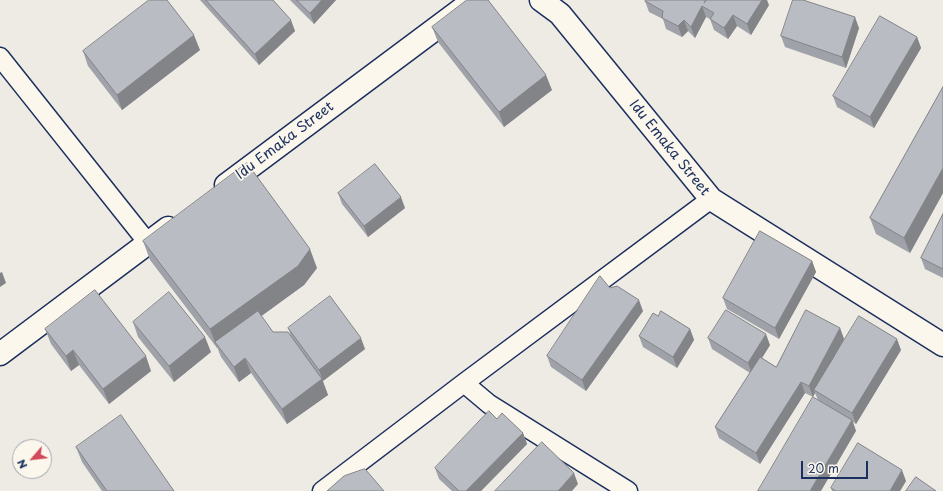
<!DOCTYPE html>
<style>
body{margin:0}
#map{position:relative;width:943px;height:491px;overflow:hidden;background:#eeebe4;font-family:"Playpen Sans",sans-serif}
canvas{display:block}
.north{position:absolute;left:12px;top:439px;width:40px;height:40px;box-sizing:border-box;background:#fbf7ec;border:1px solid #a1a7b3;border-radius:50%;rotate:242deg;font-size:11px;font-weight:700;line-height:16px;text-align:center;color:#1b2f5e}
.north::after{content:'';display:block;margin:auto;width:14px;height:18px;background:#d1495b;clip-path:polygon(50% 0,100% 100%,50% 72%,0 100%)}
.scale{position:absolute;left:801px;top:461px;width:67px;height:18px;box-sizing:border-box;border:2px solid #1b2f5e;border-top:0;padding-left:5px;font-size:12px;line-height:14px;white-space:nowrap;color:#1b2f5e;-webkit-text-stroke:3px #fbf7ec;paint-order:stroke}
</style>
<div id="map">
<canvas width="943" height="491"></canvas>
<div class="north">N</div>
<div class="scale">20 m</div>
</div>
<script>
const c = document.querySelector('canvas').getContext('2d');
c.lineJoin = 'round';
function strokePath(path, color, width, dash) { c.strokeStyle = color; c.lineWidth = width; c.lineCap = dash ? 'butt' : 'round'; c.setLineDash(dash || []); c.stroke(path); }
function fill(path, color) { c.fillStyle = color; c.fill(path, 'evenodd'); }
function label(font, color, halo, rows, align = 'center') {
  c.font = font + ' "Playpen Sans",sans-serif'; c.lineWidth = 3.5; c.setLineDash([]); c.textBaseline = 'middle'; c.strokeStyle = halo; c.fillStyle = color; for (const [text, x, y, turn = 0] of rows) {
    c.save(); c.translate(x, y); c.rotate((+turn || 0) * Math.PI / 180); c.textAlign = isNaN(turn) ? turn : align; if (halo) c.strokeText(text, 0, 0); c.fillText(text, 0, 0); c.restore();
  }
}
const street = new Path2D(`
 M 0,57 L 148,243
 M 464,383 L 489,404 L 628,491
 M 322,491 L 464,383 L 711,199`);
const secondary = new Path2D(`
 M 541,0 L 560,14 L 711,199 L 943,345
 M 226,185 L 474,0
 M 0,354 L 168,228`);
const wall = new Path2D(`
 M 200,0 L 273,0 L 295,31 L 259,65 Z
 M 290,0 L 336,0 L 314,24 Z
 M 645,1 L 769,5 L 751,35 L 737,26 L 728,39 L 714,30 L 710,19 L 706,17 L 695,38 L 688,31 L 682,37 L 666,29 L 663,19 L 649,12 Z
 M 432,27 L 552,90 L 504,127 L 438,42 Z
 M 859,28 L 846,68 L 785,47 L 781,36 Z
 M 917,37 L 921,48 L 874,128 L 837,107 L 833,96 Z
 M 200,50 L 122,110 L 88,66 L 83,51 Z
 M 943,87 L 943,193 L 910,253 L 876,234 L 870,218 Z
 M 338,193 L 405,208 L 368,237 L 342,204 Z
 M 943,214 L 943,278 L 925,269 L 921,258 Z
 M 143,241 L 317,268 L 304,285 L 261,316 L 273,332 L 291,336 L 288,328 L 365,349 L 323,381 L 322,379 L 328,395 L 287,424 L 251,373 L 239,382 L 221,357 L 217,347 L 217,348 L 150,260 Z
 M 812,261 L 816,272 L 779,339 L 727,309 L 723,298 Z
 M 610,288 L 643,311 L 586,391 L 551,367 L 547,356 Z
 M 658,316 L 690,329 L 694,340 L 677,368 L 643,347 L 639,336 Z
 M 133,322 L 211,352 L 174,382 L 138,337 Z
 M 840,328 L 844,339 L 834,357 L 901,350 L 856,424 L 853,422 L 856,431 L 818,400 L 815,393 L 813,397 L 805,393 L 760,464 L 719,438 L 715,427 L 750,373 L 712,349 L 708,338 L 770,345 L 762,358 L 776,367 Z
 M 45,329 L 151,371 L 109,404 L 79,365 L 71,371 L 51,344 Z
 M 497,419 L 523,433 L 527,444 L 481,491 L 452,491 L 439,479 L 435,468 Z
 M 76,447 L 174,491 L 102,491 L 82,462 Z
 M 906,481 L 900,491 L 832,491 L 831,488 Z`);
const shadedWall = new Path2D(`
 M 322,0 L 336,0 L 314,24 L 310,13 Z
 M 762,0 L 767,0 L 769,5 L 751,35 L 747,24 Z
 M 702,6 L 706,17 L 695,38 L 691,27 Z
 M 733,15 L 737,26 L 728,39 L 724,28 Z
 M 855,17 L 859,28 L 846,68 L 842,57 Z
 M 291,20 L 295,31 L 259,65 L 255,54 Z
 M 684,20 L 688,31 L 682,37 L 678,26 Z
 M 194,35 L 200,50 L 122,110 L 117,95 Z
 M 917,37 L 921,48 L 874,128 L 870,117 Z
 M 546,75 L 552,90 L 504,127 L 499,112 Z
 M 943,168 L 943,193 L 910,253 L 904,238 Z
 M 401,197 L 405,208 L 368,237 L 364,226 Z
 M 310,249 L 317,268 L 304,285 L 219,347 L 215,342 L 217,347 L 217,348 L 210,329 Z
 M 812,261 L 816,272 L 779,339 L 775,328 Z
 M 2,272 L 6,283 L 0,287 L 0,273 Z
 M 639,300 L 643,311 L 586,391 L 582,380 Z
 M 840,328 L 844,339 L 816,391 L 814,390 L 815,393 L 813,397 L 809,386 Z
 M 690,329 L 694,340 L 677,368 L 673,357 Z
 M 766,334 L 770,345 L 752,374 L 748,363 Z
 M 205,337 L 211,352 L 174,382 L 169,366 Z
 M 361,338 L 365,349 L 323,381 L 319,370 Z
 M 897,339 L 901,350 L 856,424 L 852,413 Z
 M 73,350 L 79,365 L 71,371 L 66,356 Z
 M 146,356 L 151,371 L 109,404 L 103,389 Z
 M 245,358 L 251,373 L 239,382 L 234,367 Z
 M 322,379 L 328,395 L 287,424 L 282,409 Z
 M 801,382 L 805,393 L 760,464 L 756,453 Z
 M 852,420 L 856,431 L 821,491 L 810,491 Z
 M 523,433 L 527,444 L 481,491 L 466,491 Z
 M 902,470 L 906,481 L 900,491 L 890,491 Z
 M 574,473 L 578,484 L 572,491 L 558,491 Z`);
const building = new Path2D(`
 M 149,0 L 167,0 L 194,35 L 117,95 L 83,51 Z
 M 206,0 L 273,0 L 291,20 L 255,54 Z
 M 297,0 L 322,0 L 310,13 Z
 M 467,0 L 488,0 L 546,75 L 499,112 L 432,27 Z
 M 646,0 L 706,0 L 704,3 L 706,0 L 762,0 L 747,24 L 733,15 L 724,28 L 710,19 L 714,13 L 702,6 L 691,27 L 684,20 L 678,26 L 662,18 L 663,11 L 645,1 Z
 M 793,0 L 803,0 L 855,17 L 842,57 L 781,36 Z
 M 880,16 L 917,37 L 870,117 L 833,96 Z
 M 943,87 L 943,168 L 904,238 L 870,218 Z
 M 247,163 L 310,249 L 298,266 L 210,329 L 143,241 Z
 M 375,164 L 401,197 L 364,226 L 338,193 Z
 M 943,214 L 943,269 L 921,258 Z
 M 760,231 L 812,261 L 775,328 L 723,298 Z
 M 600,276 L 610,288 L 617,286 L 639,300 L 582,380 L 547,356 Z
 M 95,290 L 146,356 L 103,389 L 73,350 L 66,356 L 45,329 Z
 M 169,292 L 205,337 L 169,366 L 133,322 Z
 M 330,296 L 361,338 L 319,370 L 288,328 Z
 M 726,310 L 766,334 L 748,363 L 708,338 Z
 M 806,310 L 840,328 L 809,386 L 801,382 L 756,453 L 715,427 L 760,357 L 776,367 Z
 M 258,311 L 273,332 L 288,332 L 322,379 L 282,409 L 245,358 L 234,367 L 215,342 Z
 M 661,311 L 690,329 L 673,357 L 639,336 L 653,313 L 658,316 Z
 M 859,316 L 897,339 L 852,413 L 814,390 Z
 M 813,397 L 852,420 L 810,491 L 758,491 Z
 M 489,411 L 497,419 L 502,413 L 523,433 L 466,491 L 459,491 L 435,468 Z
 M 121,415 L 174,491 L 107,491 L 76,447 Z
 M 542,442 L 574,473 L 558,491 L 495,491 Z
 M 858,443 L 902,470 L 890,491 L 836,491 L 831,488 Z
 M 365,469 L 384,491 L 327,491 L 344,476 Z
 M 916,477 L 936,491 L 906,491 Z`);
const streetNames = [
 ["Idu Emaka Street",285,141,-37],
 ["Idu Emaka Street",669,148,51]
];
strokePath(street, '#1b2f5e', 21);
strokePath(secondary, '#1b2f5e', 25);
strokePath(street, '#fbf7ec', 18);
strokePath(secondary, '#fbf7ec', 22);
fill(wall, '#9fa2a8');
fill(shadedWall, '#828488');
fill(building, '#b9bcc3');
strokePath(building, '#828488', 1);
label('14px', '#1b2f5e', '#fbf7ec', streetNames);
</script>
